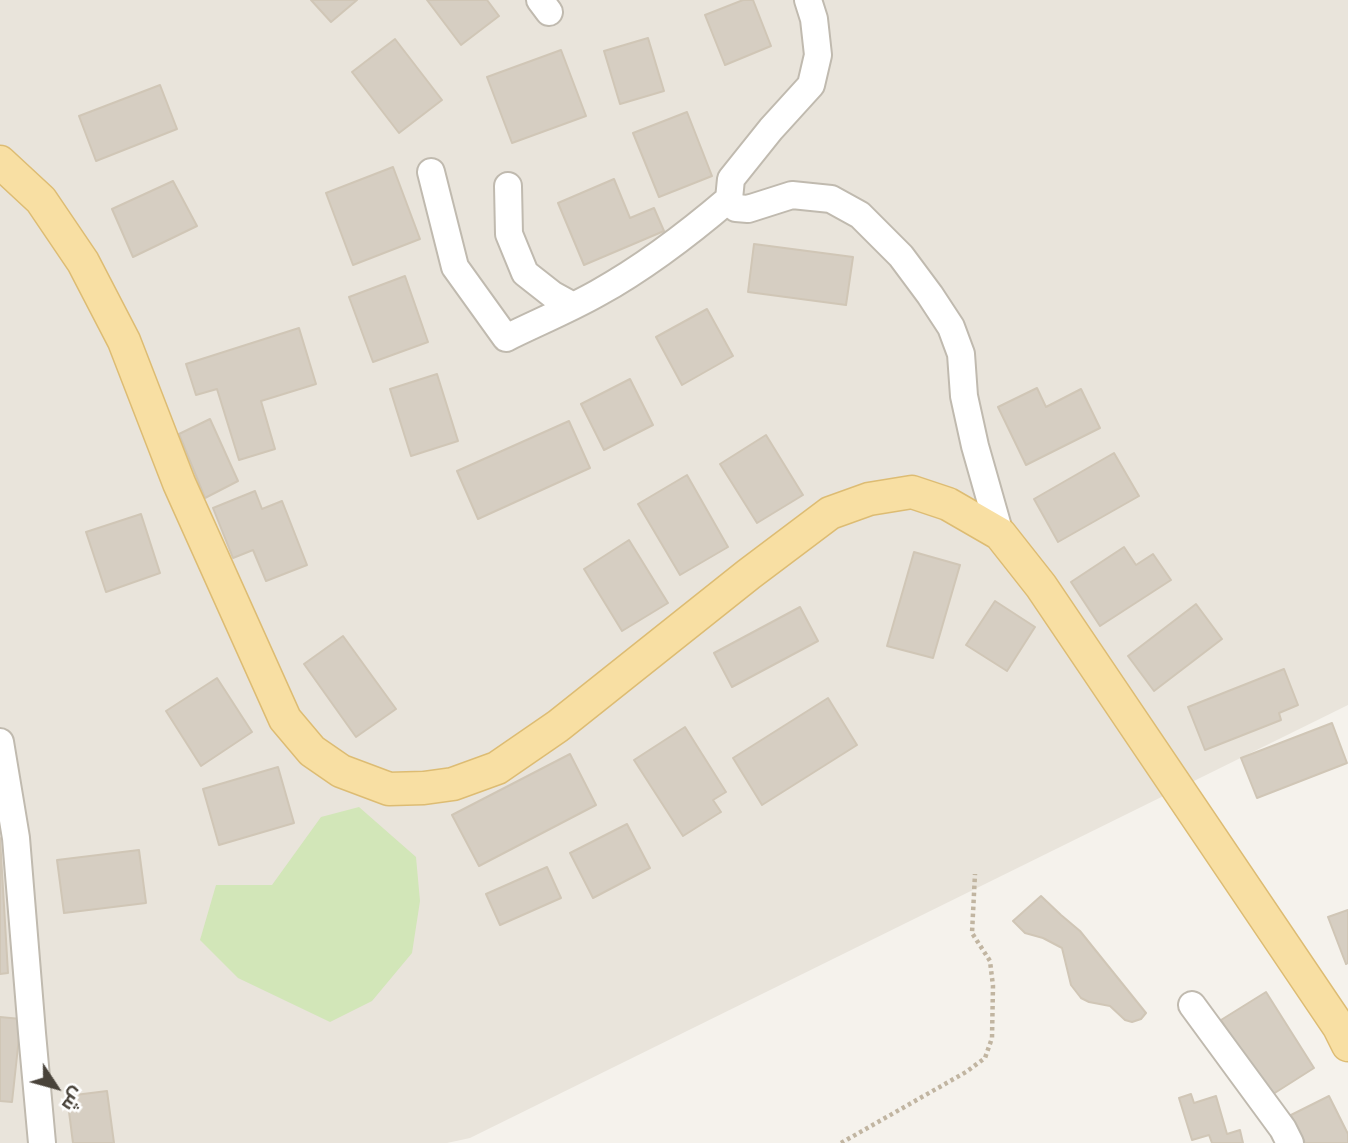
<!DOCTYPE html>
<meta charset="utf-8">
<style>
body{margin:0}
#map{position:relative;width:1348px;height:1143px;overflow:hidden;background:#f5f2ec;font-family:Karla,Cairo,sans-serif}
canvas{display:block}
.north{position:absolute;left:21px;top:1052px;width:70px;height:70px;-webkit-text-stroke:5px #fff;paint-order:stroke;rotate:126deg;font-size:19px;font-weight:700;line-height:28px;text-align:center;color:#49433a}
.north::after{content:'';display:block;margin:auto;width:24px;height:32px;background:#49433a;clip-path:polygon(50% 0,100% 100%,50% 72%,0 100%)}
</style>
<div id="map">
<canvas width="1348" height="1143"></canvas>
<div class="north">ش</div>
</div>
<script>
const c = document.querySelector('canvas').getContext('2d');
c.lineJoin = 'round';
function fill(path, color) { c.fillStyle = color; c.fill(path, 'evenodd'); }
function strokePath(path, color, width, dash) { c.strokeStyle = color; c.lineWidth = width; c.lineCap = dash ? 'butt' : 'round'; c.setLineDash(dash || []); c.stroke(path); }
const residential = new Path2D(`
 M 0,0 L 1348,0 L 1348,705 L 470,1138 L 447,1143 L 0,1143 Z`);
const green = new Path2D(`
 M 359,807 L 416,857 L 420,901 L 412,953 L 372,1001 L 330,1022 L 238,978 L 200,940 L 216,885 L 272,885 L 321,817 Z`);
const building = new Path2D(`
 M 311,0 L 357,0 L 331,22 Z
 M 427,0 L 487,0 L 499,16 L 461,45 Z
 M 743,0 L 753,0 L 771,46 L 725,65 L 705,15 Z
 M 648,38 L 664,91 L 620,104 L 604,51 Z
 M 395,39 L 442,100 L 399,133 L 352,72 Z
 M 561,50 L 586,116 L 512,143 L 487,77 Z
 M 160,85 L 177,129 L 96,161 L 79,116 Z
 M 687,112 L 712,176 L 659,197 L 633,133 Z
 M 393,167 L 420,239 L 353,265 L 326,193 Z
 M 614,179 L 630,218 L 654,208 L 664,231 L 584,265 L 558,203 Z
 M 173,181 L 197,226 L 133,257 L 112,209 Z
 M 754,244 L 853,257 L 846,305 L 748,292 Z
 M 405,276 L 428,342 L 373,362 L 349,297 Z
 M 707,309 L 733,356 L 682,385 L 656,337 Z
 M 299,328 L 316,384 L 261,401 L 275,449 L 239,460 L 217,389 L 196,395 L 186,364 Z
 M 437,374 L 458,441 L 411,456 L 390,389 Z
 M 630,379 L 653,425 L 604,450 L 581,404 Z
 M 1037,388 L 1046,407 L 1081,389 L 1100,428 L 1026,465 L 998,407 Z
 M 210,419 L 238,481 L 205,498 L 179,434 Z
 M 569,421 L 590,468 L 478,519 L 457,471 Z
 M 766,435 L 803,495 L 757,523 L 720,464 Z
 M 1114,453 L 1139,496 L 1058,542 L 1034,499 Z
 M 687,475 L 728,547 L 680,575 L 638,504 Z
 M 255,491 L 262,509 L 282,501 L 307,565 L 266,581 L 253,550 L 233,558 L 213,508 Z
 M 141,514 L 160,573 L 106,592 L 86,532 Z
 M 629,540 L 668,603 L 622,631 L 584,569 Z
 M 1124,547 L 1136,565 L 1153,554 L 1171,580 L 1100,626 L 1071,582 Z
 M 914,552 L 960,565 L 933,658 L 887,646 Z
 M 995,601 L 1035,627 L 1007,671 L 966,645 Z
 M 1196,604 L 1222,639 L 1154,691 L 1128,656 Z
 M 800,607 L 818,641 L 732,687 L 714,653 Z
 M 343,636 L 396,709 L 356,737 L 304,664 Z
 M 1284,669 L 1298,705 L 1279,713 L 1281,720 L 1205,750 L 1188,707 Z
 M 217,678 L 252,732 L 201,766 L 166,711 Z
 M 828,698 L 857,745 L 762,805 L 733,758 Z
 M 1332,723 L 1347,763 L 1257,798 L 1241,758 Z
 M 685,727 L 726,792 L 713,800 L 721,812 L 683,836 L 634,760 Z
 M 570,754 L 596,805 L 479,866 L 452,815 Z
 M 278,767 L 294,823 L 219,845 L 203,789 Z
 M 627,824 L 650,868 L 593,898 L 570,853 Z
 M 0,838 L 8,973 L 0,974 Z
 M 139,850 L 146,903 L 64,913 L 57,860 Z
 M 547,867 L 561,898 L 500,925 L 486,894 Z
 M 1041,896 L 1061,915 L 1080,931 L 1146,1013 L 1141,1019 L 1132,1022 L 1125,1020 L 1110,1006 L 1089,1002 L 1081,998 L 1071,985 L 1062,948 L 1043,938 L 1025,933 L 1013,921 Z
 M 1348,910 L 1348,963 L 1346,964 L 1328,917 Z
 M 1266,992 L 1314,1068 L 1270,1096 L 1221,1020 Z
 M 0,1017 L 21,1019 L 12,1102 L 0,1101 Z
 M 107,1091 L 114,1143 L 73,1143 L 67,1096 Z
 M 1191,1094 L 1194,1103 L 1216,1096 L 1227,1134 L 1240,1130 L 1243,1143 L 1212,1143 L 1209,1135 L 1192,1140 L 1179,1098 Z
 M 1329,1096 L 1348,1134 L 1348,1143 L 1305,1143 L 1291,1115 Z`);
const path = new Path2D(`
 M 841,1143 L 966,1072 L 985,1058 L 992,1038 L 993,986 L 990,961 L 972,933 L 975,874`);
const minor = new Path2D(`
 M 540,0 L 549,12
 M 431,172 L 455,267 L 506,338 C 536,323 568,310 598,293 C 645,267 688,234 729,199 L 731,179 L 771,129 L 811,85 L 818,55 L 814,19 L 808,0
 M 508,186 L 509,234 L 525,273 L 553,295 L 573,306
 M 729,199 L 736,208 L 748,209 L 792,195 L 831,199 L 860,215 L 901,256 L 930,295 L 951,327 L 961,354 L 964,396 L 975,446 L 1000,534
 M 0,742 L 16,838 L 32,1033 L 42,1143
 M 1192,1005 L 1283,1129 L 1290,1143`);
const major = new Path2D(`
 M 0,162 L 41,200 L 83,262 L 124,341 L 179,483 L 285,719 L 312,751 L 341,771 L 389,789 L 424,788 L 453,784 L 497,768 L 558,726 L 749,574 L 830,513 L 869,499 L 912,492 L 948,504 L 1000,534 L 1041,586 L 1339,1027 L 1348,1045`);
fill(residential, '#e9e4db');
fill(green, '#d2e6b8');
fill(building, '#d6cec2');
strokePath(building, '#d0c6b6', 2);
strokePath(minor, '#c0baaf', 30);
strokePath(major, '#ddbc73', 35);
strokePath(path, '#c1b5a1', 4.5, [3.5, 3.5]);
strokePath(minor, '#fff', 26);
strokePath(major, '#f8dfa3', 32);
</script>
